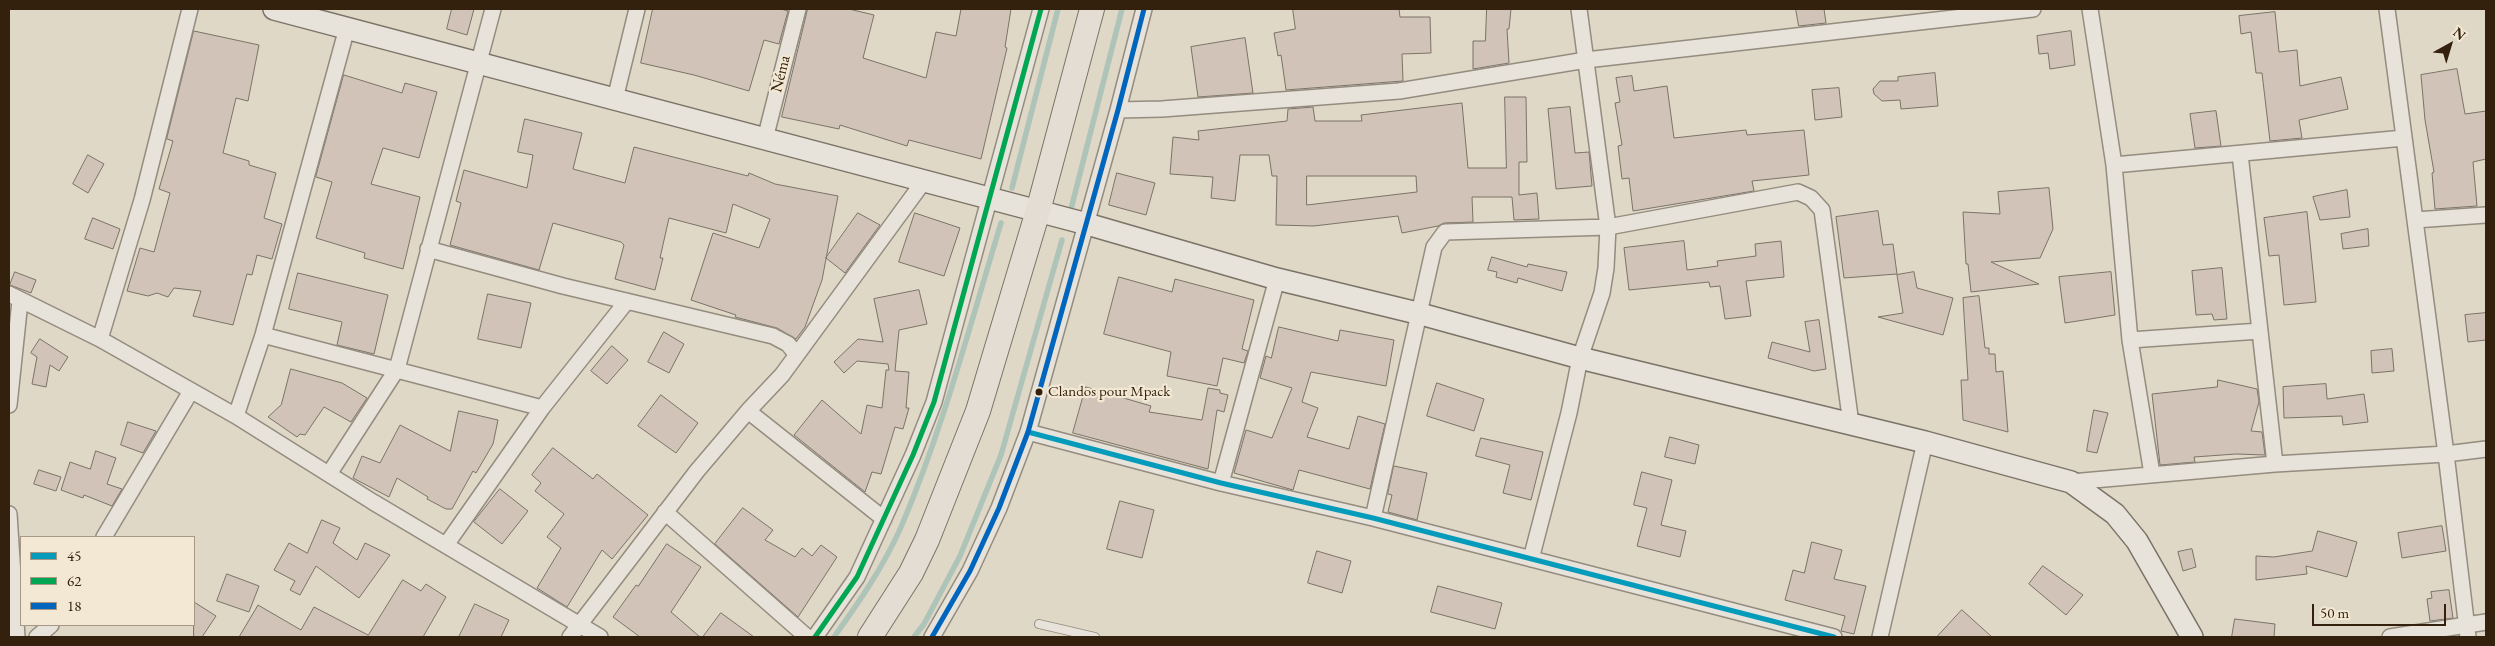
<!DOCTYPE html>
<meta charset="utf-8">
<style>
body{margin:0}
#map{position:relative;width:2495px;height:646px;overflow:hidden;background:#e0d8c6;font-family:"EB Garamond",serif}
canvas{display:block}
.frame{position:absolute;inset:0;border:10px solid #33200d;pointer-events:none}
.legend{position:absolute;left:20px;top:536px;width:175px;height:90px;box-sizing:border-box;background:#f2e8d3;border:1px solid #a69884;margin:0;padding:6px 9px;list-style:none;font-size:15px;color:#33200d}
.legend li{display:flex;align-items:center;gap:10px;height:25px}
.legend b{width:25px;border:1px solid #a69884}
.north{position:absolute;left:2425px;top:20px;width:50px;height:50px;-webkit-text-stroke:4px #f2e8d3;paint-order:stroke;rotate:39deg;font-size:14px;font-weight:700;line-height:20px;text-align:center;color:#33200d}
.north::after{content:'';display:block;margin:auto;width:18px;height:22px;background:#33200d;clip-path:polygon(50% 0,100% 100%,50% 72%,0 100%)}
.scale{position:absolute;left:2312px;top:604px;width:134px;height:22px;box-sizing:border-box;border:2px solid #33200d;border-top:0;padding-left:6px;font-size:15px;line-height:18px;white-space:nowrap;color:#33200d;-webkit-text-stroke:4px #f2e8d3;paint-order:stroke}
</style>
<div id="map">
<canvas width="2495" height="646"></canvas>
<div class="frame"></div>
<ul class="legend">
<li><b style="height:6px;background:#059bbb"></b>45</li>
<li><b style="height:6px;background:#00a651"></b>62</li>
<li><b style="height:6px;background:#0065bd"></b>18</li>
</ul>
<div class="north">N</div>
<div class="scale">50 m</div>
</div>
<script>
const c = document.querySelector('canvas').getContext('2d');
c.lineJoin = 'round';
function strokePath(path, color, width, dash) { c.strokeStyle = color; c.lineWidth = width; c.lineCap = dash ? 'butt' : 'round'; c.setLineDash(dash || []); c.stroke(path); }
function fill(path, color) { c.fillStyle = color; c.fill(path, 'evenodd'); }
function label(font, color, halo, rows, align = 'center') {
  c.font = font + ' "EB Garamond",serif'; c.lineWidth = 4.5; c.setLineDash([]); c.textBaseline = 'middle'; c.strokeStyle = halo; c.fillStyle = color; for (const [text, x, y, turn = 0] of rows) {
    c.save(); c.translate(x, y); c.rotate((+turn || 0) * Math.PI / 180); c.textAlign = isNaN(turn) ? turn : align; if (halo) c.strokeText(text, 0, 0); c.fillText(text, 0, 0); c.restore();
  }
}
const stream = new Path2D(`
 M 1012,188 L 1058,9
 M 1071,209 L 1122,9
 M 834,637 C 859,602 884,566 901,527 C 943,429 970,325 1001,223
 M 914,637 L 924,624 L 960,556 L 1001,455 L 1062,240`);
const building = new Path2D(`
 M 452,9 L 474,9 L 467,35 L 447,29 Z
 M 653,9 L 781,9 L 788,11 L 779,44 L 764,40 L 749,91 L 694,75 L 641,63 Z
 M 808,9 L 849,9 L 874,15 L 863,58 L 926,78 L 936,32 L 956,36 L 961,9 L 1011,9 L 1005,47 L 1007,48 L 981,159 L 909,140 L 907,146 L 840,125 L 839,129 L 782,117 Z
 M 1293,9 L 1399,9 L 1400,17 L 1430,17 L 1431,53 L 1402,54 L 1403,81 L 1286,90 L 1281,55 L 1278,56 L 1274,33 L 1295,29 Z
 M 1487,9 L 1511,9 L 1509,29 L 1507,29 L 1509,63 L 1473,69 L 1473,41 L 1485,41 Z
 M 1796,9 L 1824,9 L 1826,23 L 1799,26 Z
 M 2275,12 L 2279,52 L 2297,50 L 2300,86 L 2341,77 L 2348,109 L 2299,120 L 2302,138 L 2270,141 L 2262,73 L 2256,73 L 2251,32 L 2241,34 L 2239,16 Z
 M 194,31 L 259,45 L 248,101 L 236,98 L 223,153 L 249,161 L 249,165 L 276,173 L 264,218 L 282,224 L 272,259 L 257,255 L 252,275 L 247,274 L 233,325 L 193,316 L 201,291 L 174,288 L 168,297 L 157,293 L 148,296 L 127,291 L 140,248 L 154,252 L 170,193 L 159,189 L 173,141 L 167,139 Z
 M 2071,31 L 2075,65 L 2050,69 L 2048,53 L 2039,54 L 2037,36 Z
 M 1245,38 L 1253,93 L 1198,97 L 1191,47 Z
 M 2457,69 L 2465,114 L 2486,111 L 2486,159 L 2473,162 L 2477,206 L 2435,209 L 2432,173 L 2434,172 L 2425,120 L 2421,75 Z
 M 1935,73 L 1938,106 L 1901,109 L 1900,100 L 1882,101 L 1874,94 L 1873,89 L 1880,81 L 1898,81 L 1898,77 Z
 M 344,75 L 402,93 L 405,83 L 437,92 L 419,158 L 383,148 L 371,184 L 420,197 L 403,269 L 364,258 L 365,253 L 316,238 L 332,182 L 316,177 Z
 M 1632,76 L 1634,91 L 1667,86 L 1674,138 L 1746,130 L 1747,135 L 1804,130 L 1809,175 L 1752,181 L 1754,191 L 1633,211 L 1629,178 L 1622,179 L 1618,146 L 1622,145 L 1615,103 L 1620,102 L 1616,78 Z
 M 1839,88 L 1842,117 L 1815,120 L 1812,90 Z
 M 1505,97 L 1526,97 L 1527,162 L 1519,162 L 1519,195 L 1537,193 L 1539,219 L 1514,220 L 1512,197 L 1472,197 L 1473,222 L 1444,223 L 1438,226 L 1402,233 L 1398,216 L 1314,226 L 1276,225 L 1277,176 L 1272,176 L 1269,155 L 1240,155 L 1235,201 L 1211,198 L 1213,177 L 1170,174 L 1173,137 L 1199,140 L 1198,131 L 1287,121 L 1288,109 L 1313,107 L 1315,121 L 1362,121 L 1361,115 L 1462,103 L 1468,168 L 1506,168 ZM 1307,176 L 1416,176 L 1417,192 L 1307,205 Z
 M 1570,107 L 1575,153 L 1589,152 L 1592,186 L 1556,189 L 1548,109 Z
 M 2216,111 L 2221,146 L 2195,148 L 2190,114 Z
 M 525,119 L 582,133 L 573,169 L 625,183 L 634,147 L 748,176 L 749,173 L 775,184 L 838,196 L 822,280 L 805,327 L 796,339 L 777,328 L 735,317 L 736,315 L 691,300 L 713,233 L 759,248 L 770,219 L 733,204 L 726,233 L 669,218 L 660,258 L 663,258 L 655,290 L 615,279 L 624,245 L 621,242 L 553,223 L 539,270 L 450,245 L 461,203 L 456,201 L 464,170 L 527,188 L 533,155 L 518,152 Z
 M 88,155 L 104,164 L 88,193 L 73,184 Z
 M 1117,173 L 1155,183 L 1146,215 L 1109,205 Z
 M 2049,188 L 2053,229 L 2040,258 L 1991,262 L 2039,284 L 1971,292 L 1968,264 L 1966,264 L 1963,212 L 2000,214 L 1998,192 Z
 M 2347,190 L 2350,217 L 2320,220 L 2313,197 Z
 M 1878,211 L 1883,245 L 1893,244 L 1897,274 L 1844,278 L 1836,217 Z
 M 2307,212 L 2316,302 L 2284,305 L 2279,255 L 2269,256 L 2264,218 Z
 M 858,213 L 880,225 L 845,273 L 826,258 Z
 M 915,213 L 960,228 L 944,276 L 899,262 Z
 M 93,218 L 120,229 L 113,249 L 85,239 Z
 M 2368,229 L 2369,246 L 2343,249 L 2341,234 Z
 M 1684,241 L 1687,270 L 1718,266 L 1717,261 L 1756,256 L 1755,244 L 1781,241 L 1784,277 L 1746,281 L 1751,316 L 1725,319 L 1720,286 L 1710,287 L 1709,282 L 1629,290 L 1624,248 Z
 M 1492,257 L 1527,267 L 1528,264 L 1567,272 L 1562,291 L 1518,278 L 1517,283 L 1496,277 L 1497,272 L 1488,270 Z
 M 2222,268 L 2227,319 L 2214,320 L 2212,314 L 2196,315 L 2192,271 Z
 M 15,272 L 36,280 L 31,293 L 10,285 Z
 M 1914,272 L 1917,288 L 1953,298 L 1943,335 L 1878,317 L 1903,313 L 1897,275 Z
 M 2111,272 L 2115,315 L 2065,323 L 2059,277 Z
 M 298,273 L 388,295 L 374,354 L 337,345 L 342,322 L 289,309 Z
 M 1119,277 L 1172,292 L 1175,279 L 1254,300 L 1242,349 L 1248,351 L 1244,363 L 1223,358 L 1217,386 L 1167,376 L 1171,352 L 1104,334 Z
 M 919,290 L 927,324 L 899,330 L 895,371 L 909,372 L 906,408 L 909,408 L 903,429 L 895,427 L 881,474 L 872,472 L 865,492 L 794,435 L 822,400 L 861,434 L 867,405 L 882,408 L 886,370 L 889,370 L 888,364 L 857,361 L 844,373 L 834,362 L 858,339 L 883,342 L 874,299 Z
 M 488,294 L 531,303 L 521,348 L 478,339 Z
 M 1979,296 L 1985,348 L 1989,348 L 1989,354 L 1995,354 L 1996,372 L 2003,371 L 2008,432 L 1963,420 L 1961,380 L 1968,380 L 1963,298 Z
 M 2486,313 L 2486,340 L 2468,342 L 2465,315 Z
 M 1819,320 L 1826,369 L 1814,371 L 1768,358 L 1772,342 L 1810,352 L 1805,322 Z
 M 1279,327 L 1338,341 L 1340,330 L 1394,340 L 1386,386 L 1311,372 L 1302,402 L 1318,408 L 1307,437 L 1349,449 L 1358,416 L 1385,424 L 1370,489 L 1299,470 L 1293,490 L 1234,473 L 1246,430 L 1272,438 L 1292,388 L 1260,378 L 1266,356 L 1271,358 Z
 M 664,332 L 684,344 L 669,373 L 648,362 Z
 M 40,339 L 68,357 L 59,371 L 50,365 L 46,387 L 32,384 L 37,357 L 31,353 Z
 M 612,346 L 628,360 L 607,384 L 591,371 Z
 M 2392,349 L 2394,371 L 2372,373 L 2371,351 Z
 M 291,369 L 342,383 L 367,398 L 351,422 L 324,407 L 305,435 L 300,434 L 297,437 L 268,417 L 281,405 Z
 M 2218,380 L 2257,389 L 2259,402 L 2251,431 L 2262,432 L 2265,455 L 2236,454 L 2194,457 L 2195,462 L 2160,465 L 2152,394 L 2217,387 Z
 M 1437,383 L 1484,399 L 1474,431 L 1427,416 Z
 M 2326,384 L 2327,399 L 2364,394 L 2368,422 L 2343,425 L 2342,416 L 2284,418 L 2283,387 Z
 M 1086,387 L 1151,406 L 1149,412 L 1202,420 L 1208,388 L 1220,390 L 1220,393 L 1228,395 L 1224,412 L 1217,410 L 1208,469 L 1073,433 Z
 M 661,395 L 698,423 L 676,453 L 638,426 Z
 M 2094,410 L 2108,413 L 2097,453 L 2087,451 Z
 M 459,411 L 498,420 L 493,444 L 476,473 L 473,471 L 452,509 L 446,509 L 427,499 L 428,497 L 397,478 L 389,497 L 353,478 L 362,456 L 380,463 L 400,425 L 450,451 Z
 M 128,422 L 156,431 L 143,453 L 121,445 Z
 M 1670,437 L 1699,445 L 1695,464 L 1665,457 Z
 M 1481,438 L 1543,452 L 1531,500 L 1503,493 L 1510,465 L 1476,456 Z
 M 553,448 L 593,479 L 597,474 L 648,515 L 612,559 L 602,550 L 567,607 L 537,588 L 561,548 L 547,537 L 564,514 L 535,491 L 541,483 L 532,475 Z
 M 96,451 L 116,458 L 107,484 L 122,489 L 112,506 L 84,495 L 83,498 L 61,490 L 70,462 L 90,469 Z
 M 1394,466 L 1427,473 L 1417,520 L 1388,512 L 1392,495 L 1388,494 Z
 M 39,470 L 61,477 L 56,491 L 34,484 Z
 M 1642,472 L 1672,480 L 1661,525 L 1686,531 L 1680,557 L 1637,546 L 1647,508 L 1634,505 Z
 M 500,489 L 528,511 L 502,544 L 474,522 Z
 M 1120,501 L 1154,510 L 1142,558 L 1107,549 Z
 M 743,508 L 773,530 L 765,540 L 795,557 L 802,548 L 812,556 L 821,545 L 837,557 L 798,617 L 715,544 Z
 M 322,520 L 340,528 L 333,543 L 357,560 L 365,543 L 390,555 L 359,598 L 316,566 L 300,595 L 290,590 L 295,581 L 274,570 L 289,543 L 307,553 Z
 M 2442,526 L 2446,551 L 2402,558 L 2398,533 Z
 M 2318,531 L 2357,542 L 2347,577 L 2306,566 L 2307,574 L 2256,580 L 2256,556 L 2274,557 L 2312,551 Z
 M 1812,542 L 1842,550 L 1834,579 L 1866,586 L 1854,634 L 1841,631 L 1845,616 L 1785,600 L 1793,570 L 1804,573 Z
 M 667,544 L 701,567 L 671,612 L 700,637 L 640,637 L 613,617 L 636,585 L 638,586 Z
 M 2192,549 L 2196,567 L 2183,571 L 2178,552 Z
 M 1317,551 L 1351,561 L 1342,593 L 1308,583 Z
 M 2043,566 L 2083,595 L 2066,615 L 2029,584 Z
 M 227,574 L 259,586 L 249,612 L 217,601 Z
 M 403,580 L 421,591 L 426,584 L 446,597 L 423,637 L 239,637 L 258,605 L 301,630 L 314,607 L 368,635 Z
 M 1438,586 L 1502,603 L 1495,629 L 1431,612 Z
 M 2449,590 L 2453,618 L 2430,621 L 2427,599 L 2432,598 L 2431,592 Z
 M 194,602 L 216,616 L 202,637 L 194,637 Z
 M 475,604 L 509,620 L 501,637 L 459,637 Z
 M 1962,610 L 1992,637 L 1937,637 Z
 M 721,613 L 754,637 L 703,637 Z
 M 2235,619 L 2275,624 L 2274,637 L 2232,637 Z`);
const service = new Path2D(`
 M 1039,624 L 1095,637`);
const minor = new Path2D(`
 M 2090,9 L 2114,165 L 2130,340 L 2152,474
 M 2387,9 L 2446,454 L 2468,637
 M 615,99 L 637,9
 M 1118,110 L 1162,109 L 1399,91 L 1586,60 L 2033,9
 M 765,139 L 798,9
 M 2240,154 L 2275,464
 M 2114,165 L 2404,138
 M 2415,220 L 2486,215
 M 428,249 L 563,286 L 773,336 L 788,344 L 796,354
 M 9,294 L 100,339 L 236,416 L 373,502 L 600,637
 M 263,335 L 542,408
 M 100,339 L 142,200 L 190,9
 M 2130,340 L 2260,331
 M 9,405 L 20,301
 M 748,411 L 884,519
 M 236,416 L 263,335 L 347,28
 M 1028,432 L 1221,483 L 1373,518 L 1834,637
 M 329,474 L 397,369 L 493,9
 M 2071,482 L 2275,464 L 2446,454 L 2486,449
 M 1221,483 L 1277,279
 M 665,512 L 807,637
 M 9,514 L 17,637
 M 1373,518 L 1434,247 L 1445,232 L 1608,227 L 1798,192 L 1811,198 L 1822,210 L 1851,424
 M 104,537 L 191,391
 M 446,545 L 542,408 L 627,301
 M 1531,559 L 1569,413 L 1580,358 L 1602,293 L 1606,268 L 1608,227 L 1579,9
 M 37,637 L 51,625
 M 570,637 L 697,471 L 748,411 L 782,375 L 924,181
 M 815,637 L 857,577 L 913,455 L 934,402 L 1041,9
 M 932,637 L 970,571 L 999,508 L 1028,432 L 1118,110 L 1144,9
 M 1880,637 L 1925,442
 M 2390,637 L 2486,622`);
const secondary = new Path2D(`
 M 274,9 L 1087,224 L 1277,279 L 1417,313 L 1580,358 L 1925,442 L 2071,482 L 2115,514 L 2137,541 L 2192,637`);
const trunk = new Path2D(`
 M 870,637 L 911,573 L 927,540 L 978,411 L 1038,211 L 1092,9`);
const bus1 = new Path2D(`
 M 1028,432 L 1221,483 L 1373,518 L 1834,637`);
const bus2 = new Path2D(`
 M 815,637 L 857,577 L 913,455 L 934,402 L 1041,9`);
const bus3 = new Path2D(`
 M 932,637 L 970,571 L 999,508 L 1028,432 L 1118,110 L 1144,9`);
const markers = [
 [1039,392,4.5,"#33200d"]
];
const busNames = [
 ["Clandos pour Mpack",1048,392]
];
const streetNames = [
 ["Néma",781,74,-76]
];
strokePath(stream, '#aec4b9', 5.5);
fill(building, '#d1c3b8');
strokePath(building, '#7a7367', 1);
strokePath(service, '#938c7f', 10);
strokePath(minor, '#938c7f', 18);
strokePath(secondary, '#7a7367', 24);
strokePath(trunk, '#7a7367', 26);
strokePath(service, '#e7e2da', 8);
strokePath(minor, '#e7e2da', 15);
strokePath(secondary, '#e7e2da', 21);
strokePath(trunk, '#e3ddd3', 24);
strokePath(bus1, '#059bbb', 5);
strokePath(bus2, '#00a651', 5);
strokePath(bus3, '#0065bd', 5);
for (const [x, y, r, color] of markers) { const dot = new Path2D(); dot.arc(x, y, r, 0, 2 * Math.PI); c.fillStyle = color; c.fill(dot); strokePath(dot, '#f2e8d3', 2); }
label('15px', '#33200d', '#f2e8d3', busNames, 'left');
label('16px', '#33200d', '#f2e8d3', streetNames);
</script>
